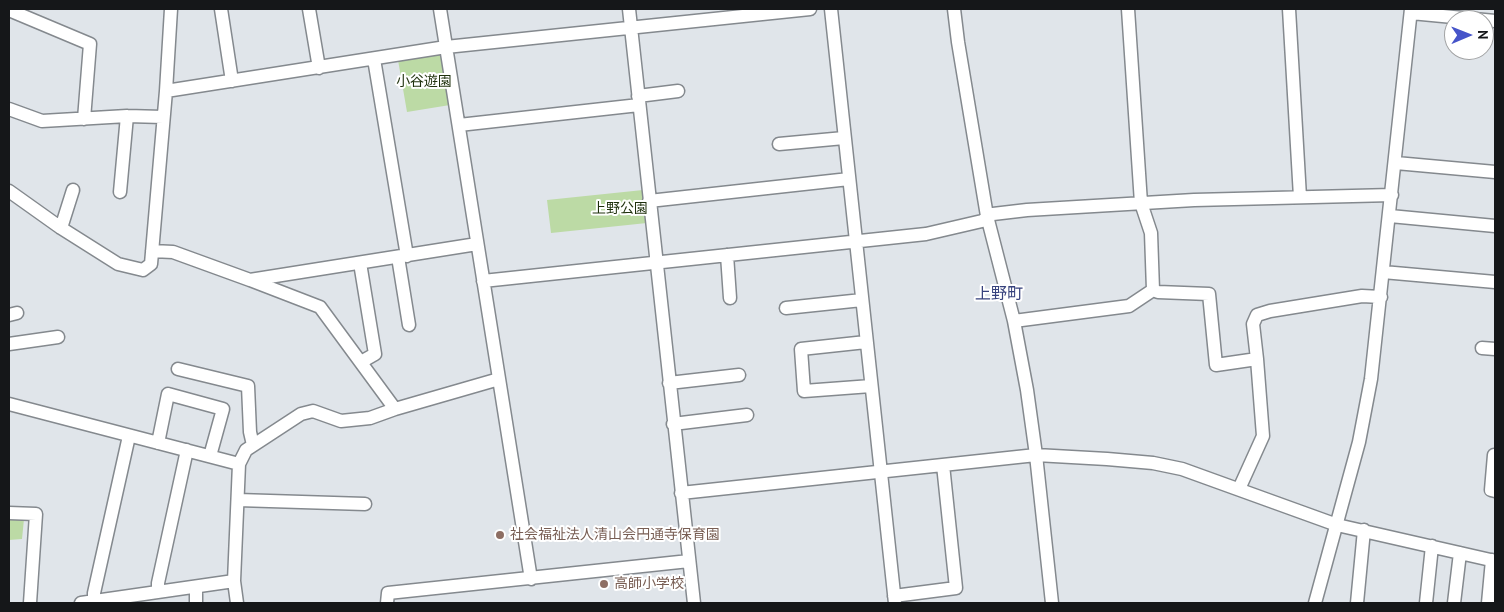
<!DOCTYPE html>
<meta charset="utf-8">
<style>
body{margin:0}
#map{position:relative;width:1504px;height:612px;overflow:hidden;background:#e0e5ea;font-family:"PT Sans",sans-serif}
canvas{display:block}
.frame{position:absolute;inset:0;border:10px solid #151719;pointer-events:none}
.north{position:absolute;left:1444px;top:10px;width:50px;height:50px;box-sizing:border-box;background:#fff;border:1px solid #a1a2a3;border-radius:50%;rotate:89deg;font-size:14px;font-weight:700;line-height:20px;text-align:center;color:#151719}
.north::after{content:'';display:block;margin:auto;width:18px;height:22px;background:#4654c9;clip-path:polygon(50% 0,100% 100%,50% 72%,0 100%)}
</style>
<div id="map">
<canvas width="1504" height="612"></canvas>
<div class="frame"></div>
<div class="north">N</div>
</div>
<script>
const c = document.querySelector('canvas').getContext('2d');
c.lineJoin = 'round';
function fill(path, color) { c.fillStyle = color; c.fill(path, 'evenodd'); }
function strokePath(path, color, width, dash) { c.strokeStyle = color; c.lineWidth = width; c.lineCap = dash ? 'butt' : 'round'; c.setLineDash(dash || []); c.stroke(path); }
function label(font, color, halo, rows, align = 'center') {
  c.font = font + ' "PT Sans","Noto Sans JP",sans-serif'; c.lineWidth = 4; c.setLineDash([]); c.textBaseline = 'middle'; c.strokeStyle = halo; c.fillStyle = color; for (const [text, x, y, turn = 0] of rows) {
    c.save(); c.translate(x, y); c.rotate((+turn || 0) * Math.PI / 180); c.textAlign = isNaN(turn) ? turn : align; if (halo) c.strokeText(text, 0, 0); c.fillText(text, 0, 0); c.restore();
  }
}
const green = new Path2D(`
 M 440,53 L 442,55 L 450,105 L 407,112 L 398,60 Z
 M 643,190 L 647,223 L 551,233 L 547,200 Z
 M 9,519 L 24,519 L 22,539 L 9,540 Z`);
const minor = new Path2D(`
 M 221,9 L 232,81
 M 309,9 L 319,68
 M 440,9 L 531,579
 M 629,9 L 694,603
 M 831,9 L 895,603
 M 954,9 L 958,42 L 987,216 L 1014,321 L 1027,390 L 1036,455 L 1052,603
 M 1128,9 L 1141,203 L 1151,233 L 1153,290 L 1158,292 L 1209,294 L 1216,365 L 1257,359 L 1263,436 L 1239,489
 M 1289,9 L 1300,197
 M 9,10 L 90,44 L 84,119
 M 1411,13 L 1495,21
 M 374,59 L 407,256
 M 166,91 L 446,47 L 810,9
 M 638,96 L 678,91
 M 9,109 L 42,121 L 127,116 L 163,117
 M 459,125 L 639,105
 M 779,144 L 844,138
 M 1396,163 L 1495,172
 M 9,191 L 61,228 L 118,264 L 143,270 L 151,264 L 166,91 L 171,9
 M 120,192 L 127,116
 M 649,201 L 849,179
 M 1390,216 L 1495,226
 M 61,228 L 73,190
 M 152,251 L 173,252 L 250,280 L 477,244
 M 727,255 L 730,298
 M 398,257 L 409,325
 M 360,263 L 375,354 L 361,362
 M 1383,272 L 1495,282
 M 250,280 L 320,307 L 395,409
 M 483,281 L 926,234 L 982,221 L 993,214 L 1027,210 L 1194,200 L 1392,195
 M 786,308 L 862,300
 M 9,315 L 17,313
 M 1014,321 L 1129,306 L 1153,290
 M 866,342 L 801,349 L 804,391 L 871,386
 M 9,344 L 58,337
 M 1482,348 L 1495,349
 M 1257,359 L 1253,324 L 1257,315 L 1270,311 L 1362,296 L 1381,297
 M 178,369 L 248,386 L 250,432 L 253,445
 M 669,383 L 739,375
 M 9,404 L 239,464
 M 673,424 L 747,415
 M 158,443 L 168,394 L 223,409 L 210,456
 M 1495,456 L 1494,455 L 1491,490 L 1495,491
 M 681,493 L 1036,455 L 1107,459 L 1153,463 L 1182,469 L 1337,525 L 1495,561
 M 238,500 L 365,504
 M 9,513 L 36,514 L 30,603
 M 234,581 L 237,603
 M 196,587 L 196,603
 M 158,591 L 158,583 L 187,450
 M 894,596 L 956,588 L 943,465
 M 94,601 L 94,593 L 129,436
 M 81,603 L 234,581 L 239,464 L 246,450 L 301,414 L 313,411 L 341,421 L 370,418 L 395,409 L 499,379
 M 387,603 L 388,593 L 689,561
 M 1315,603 L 1359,442 L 1371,379 L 1411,9
 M 1357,603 L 1364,530
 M 1426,603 L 1432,546
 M 1454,603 L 1460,553
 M 1488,603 L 1492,560`);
const markers = [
 [500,535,5,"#8d6e63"],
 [604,584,5,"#8d6e63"]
];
const parkNames = [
 ["小谷遊園",424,82],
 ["上野公園",620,209]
];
const educationNames = [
 ["社会福祉法人清山会円通寺保育園",510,535],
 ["高師小学校",614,584]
];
const quarterNames = [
 ["上野町",999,294]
];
fill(green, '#bcdaa5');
strokePath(minor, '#84898e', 15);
strokePath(minor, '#fff', 12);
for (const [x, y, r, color] of markers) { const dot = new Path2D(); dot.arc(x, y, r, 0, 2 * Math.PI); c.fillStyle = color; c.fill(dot); strokePath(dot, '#fff', 2); }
label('14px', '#1e300c', '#fff', parkNames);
label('14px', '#785e54', '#fff', educationNames, 'left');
label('16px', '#37427d', '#fff', quarterNames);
</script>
